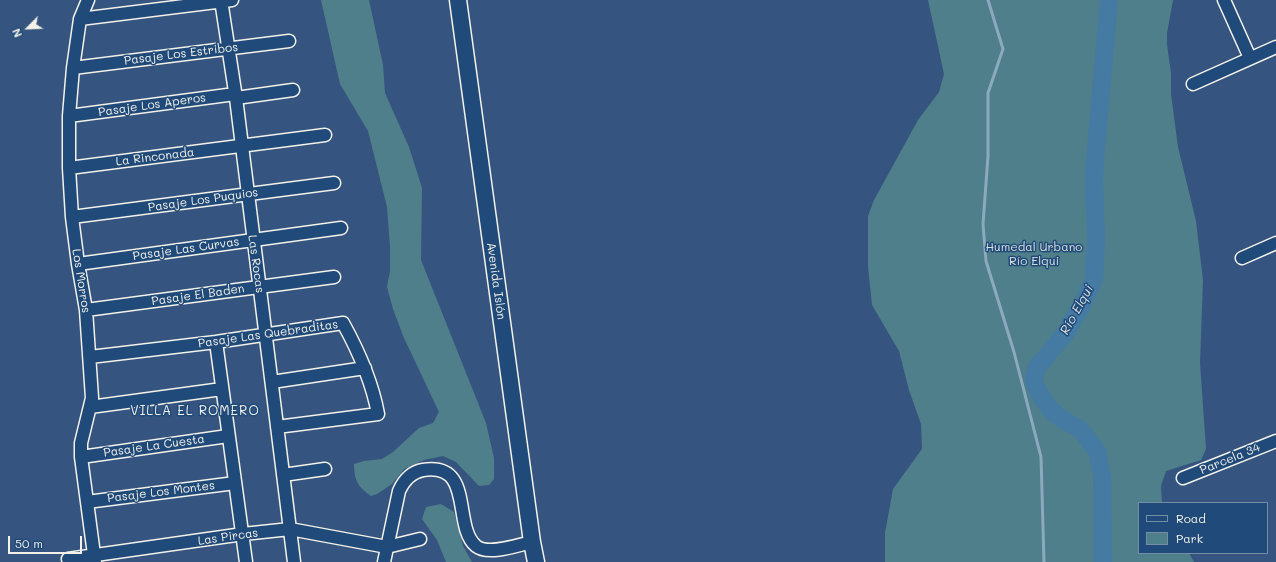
<!DOCTYPE html>
<meta charset="utf-8">
<style>
body{margin:0}
#map{position:relative;width:1276px;height:562px;overflow:hidden;background:#355580;font-family:Mali,sans-serif}
canvas{display:block}
.legend{position:absolute;left:1138px;top:502px;width:130px;height:52px;box-sizing:border-box;background:#1f4a7a;border:1px solid #748da6;margin:0;padding:5px 7px;list-style:none;font-size:12px;color:#f4f1e8}
.legend li{display:flex;align-items:center;gap:8px;height:20px}
.legend b{width:20px;border:1px solid #748da6}
.north{position:absolute;left:8px;top:8px;width:40px;height:40px;-webkit-text-stroke:3px #1f4a7a;paint-order:stroke;rotate:246deg;font-size:11px;font-weight:700;line-height:16px;text-align:center;color:#f4f1e8}
.north::after{content:'';display:block;margin:auto;width:14px;height:18px;background:#f4f1e8;clip-path:polygon(50% 0,100% 100%,50% 72%,0 100%)}
.scale{position:absolute;left:8px;top:536px;width:74px;height:18px;box-sizing:border-box;border:2px solid #f4f1e8;border-top:0;padding-left:5px;font-size:12px;line-height:14px;white-space:nowrap;color:#f4f1e8;-webkit-text-stroke:3px #1f4a7a;paint-order:stroke}
</style>
<div id="map">
<canvas width="1276" height="562"></canvas>
<ul class="legend">
<li><b style="height:5px;background:#1f4a7a"></b>Road</li>
<li><b style="height:11px;background:#4f7f8a"></b>Park</li>
</ul>
<div class="north">N</div>
<div class="scale">50 m</div>
</div>
<script>
const c = document.querySelector('canvas').getContext('2d');
c.lineJoin = 'round';
function fill(path, color) { c.fillStyle = color; c.fill(path, 'evenodd'); }
function strokePath(path, color, width, dash) { c.strokeStyle = color; c.lineWidth = width; c.lineCap = dash ? 'butt' : 'round'; c.setLineDash(dash || []); c.stroke(path); }
function label(font, color, halo, rows, align = 'center') {
  c.font = font + ' Mali,sans-serif'; c.lineWidth = 3; c.setLineDash([]); c.textBaseline = 'middle'; c.strokeStyle = halo; c.fillStyle = color; for (const [text, x, y, turn = 0] of rows) {
    c.save(); c.translate(x, y); c.rotate((+turn || 0) * Math.PI / 180); c.textAlign = isNaN(turn) ? turn : align; if (halo) c.strokeText(text, 0, 0); c.fillText(text, 0, 0); c.restore();
  }
}
const green = new Path2D(`
 M 321,0 L 369,0 L 383,65 L 385,93 L 409,147 L 422,188 L 421,260 L 486,423 L 494,458 L 494,479 L 489,485 L 479,486 L 456,462 L 443,456 L 424,460 L 404,469 L 392,484 L 377,494 L 371,496 C 358,487 354,480 354,464 L 364,461 L 382,459 L 393,452 L 419,428 L 433,423 L 439,412 L 404,338 L 393,309 L 387,287 L 390,271 L 390,246 L 387,207 L 368,131 L 340,84 Z
 M 928,0 L 1173,0 L 1167,33 L 1167,45 L 1171,73 L 1171,94 L 1178,147 L 1196,221 L 1203,280 L 1200,363 L 1206,449 L 1201,460 L 1166,471 L 1161,486 L 1162,503 L 1139,503 L 1139,553 L 1189,553 L 1194,562 L 885,562 L 885,533 L 893,489 L 922,449 L 921,424 L 909,390 L 899,351 L 872,305 L 868,267 L 868,216 L 874,200 L 918,120 L 939,92 L 944,74 Z
 M 441,504 L 454,512 L 463,546 L 472,562 L 446,562 L 437,540 L 422,519 L 426,507 Z`);
const stream = new Path2D(`
 M 988,0 L 1003,49 L 988,93 L 988,156 L 983,224 L 986,261 L 1014,352 L 1041,457 L 1044,562`);
const river = new Path2D(`
 M 1103,562 L 1102,475 L 1097,451 L 1080,429 L 1062,419 L 1051,410 L 1042,398 L 1035,385 L 1034,378 L 1036,369 L 1067,331 L 1083,303 L 1094,279 L 1096,239 L 1094,181 L 1095,160 L 1109,0`);
const minor = new Path2D(`
 M 88,0 L 80,19 L 73,68 L 69,116 L 69,168 L 72,217 L 78,264 L 86,310 L 92,398 L 81,443 L 81,457 L 95,562
 M 221,0 L 236,98 L 294,562
 M 1224,0 L 1250,58
 M 80,19 L 232,0
 M 73,68 L 289,41
 M 1193,84 L 1276,47
 M 236,98 L 293,90
 M 69,116 L 235,94
 M 69,168 L 325,135
 M 72,217 L 334,183
 M 1242,258 L 1276,243
 M 78,264 L 341,228
 M 86,310 L 334,277
 M 216,342 L 246,562
 M 90,357 L 216,342 L 343,323 C 359,352 372,381 378,414 L 277,427
 M 272,382 L 365,368
 M 90,407 L 222,389
 M 81,457 L 228,436
 M 283,475 L 325,469
 M 1183,478 L 1276,441
 M 87,502 L 235,483
 M 68,559 L 243,534 L 290,529 L 387,547 L 420,539
 M 384,562 L 399,491 C 404,480 411,472 423,470 C 475,462 452,526 476,546 C 488,556 518,545 532,542`);
const major = new Path2D(`
 M 458,0 L 532,542 L 536,562`);
const streetNames = [
 ["Pasaje Los Estribos",181,54,-7],
 ["Pasaje Los Aperos",152,105,-8],
 ["La Rinconada",155,157,-7],
 ["Pasaje Los Puquios",203,200,-8],
 ["Pasaje Las Curvas",186,249,-8],
 ["Las Rocas",256,264,82],
 ["Los Morros",81,281,81],
 ["Avenida Islón",496,281,82],
 ["Pasaje El Baden",198,295,-8],
 ["Pasaje Las Quebraditas",268,334,-8],
 ["Pasaje La Cuesta",154,446,-8],
 ["Parcela 34",1230,459,-22],
 ["Pasaje Los Montes",161,492,-7],
 ["Las Pircas",228,537,-8]
];
const parkNames = [
 ["Humedal Urbano",1034,247],
 ["Río Elqui",1034,261]
];
const waterNames = [
 ["Río Elqui",1077,310,-61]
];
const neighbourhoodNames = [
 ["VILLA EL ROMERO",195,411]
];
fill(green, '#4f7f8a');
strokePath(stream, '#8baabf', 3);
strokePath(river, '#457aa3', 18);
strokePath(minor, '#f4f1e8', 15);
strokePath(major, '#f4f1e8', 19);
strokePath(minor, '#1f4a7a', 12);
strokePath(major, '#1f4a7a', 16);
label('12px', '#f4f1e8', '#1f4a7a', streetNames);
label('12px', '#dbe0da', '#1f4a7a', parkNames);
label('italic 13px', '#dadfde', '#1f4a7a', waterNames);
c.letterSpacing = '1px';
label('13px', '#f4f1e8', '#1f4a7a', neighbourhoodNames);
c.letterSpacing = '0px';
</script>
